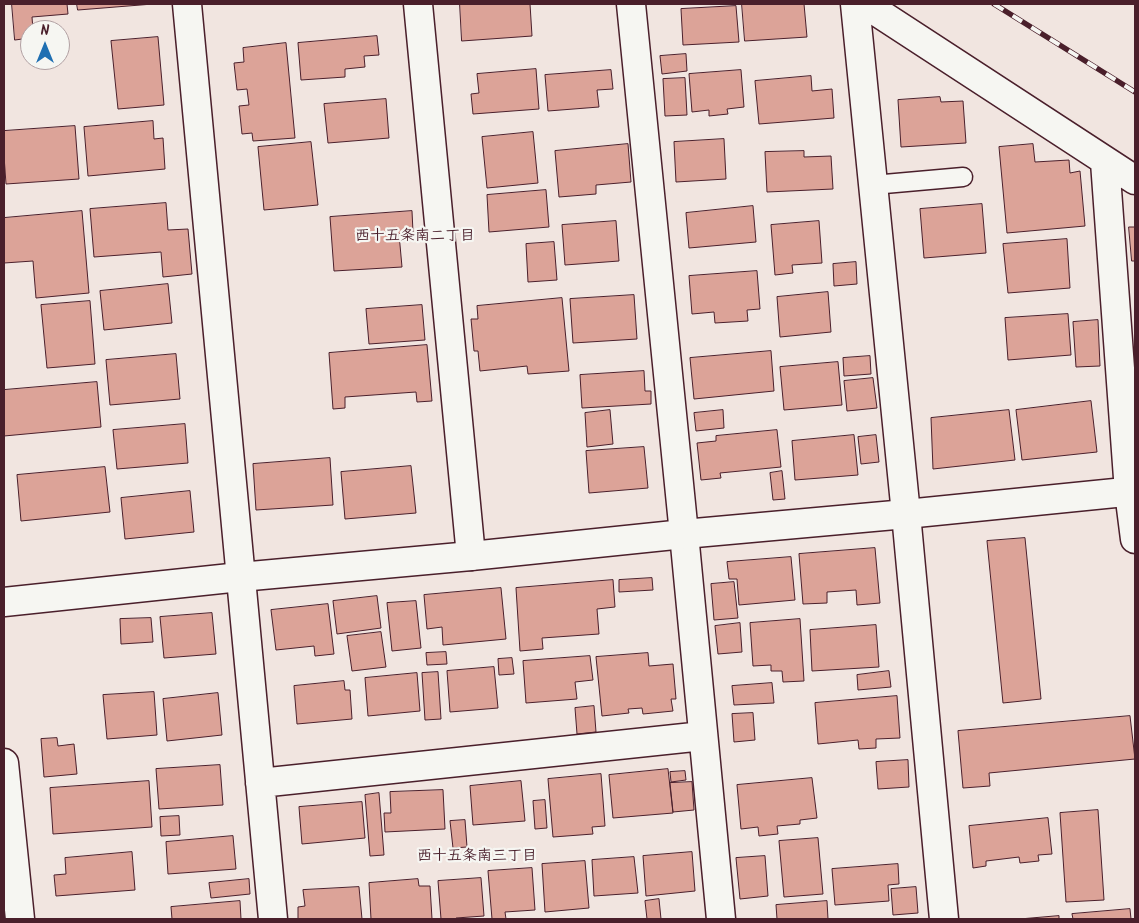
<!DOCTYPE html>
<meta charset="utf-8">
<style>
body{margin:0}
#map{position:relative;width:1139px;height:923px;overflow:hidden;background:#f1e5e0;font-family:Kalam,sans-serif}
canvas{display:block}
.frame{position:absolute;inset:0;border:5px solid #4a1f2b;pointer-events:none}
.north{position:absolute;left:20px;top:20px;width:50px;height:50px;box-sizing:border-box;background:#f6f6f2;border:1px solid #b1a0a2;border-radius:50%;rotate:0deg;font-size:14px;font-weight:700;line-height:20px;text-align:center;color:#4a1f2b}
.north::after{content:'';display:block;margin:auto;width:18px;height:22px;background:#1f6fb2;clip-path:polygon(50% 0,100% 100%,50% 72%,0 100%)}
</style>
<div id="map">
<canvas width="1139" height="923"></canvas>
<div class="frame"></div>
<div class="north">N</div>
</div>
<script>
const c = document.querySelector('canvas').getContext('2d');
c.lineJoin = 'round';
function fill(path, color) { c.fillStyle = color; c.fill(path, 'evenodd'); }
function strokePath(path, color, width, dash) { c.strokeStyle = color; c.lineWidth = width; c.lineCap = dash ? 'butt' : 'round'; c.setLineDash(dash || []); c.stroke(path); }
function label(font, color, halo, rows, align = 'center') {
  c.font = font + ' Kalam,"Klee One",sans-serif'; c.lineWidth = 4.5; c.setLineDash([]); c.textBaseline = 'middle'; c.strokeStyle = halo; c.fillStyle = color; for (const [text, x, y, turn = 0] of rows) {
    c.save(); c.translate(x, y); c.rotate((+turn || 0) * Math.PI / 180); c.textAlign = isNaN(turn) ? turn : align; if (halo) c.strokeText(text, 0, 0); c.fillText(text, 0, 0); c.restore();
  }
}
const building = new Path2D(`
 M 12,4 L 67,4 L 68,14 L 32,17 L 33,30 L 30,30 L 30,38 L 15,40 Z
 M 77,4 L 153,4 L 78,10 Z
 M 460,4 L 530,4 L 532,36 L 462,41 Z
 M 742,4 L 804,4 L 807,37 L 745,41 Z
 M 736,6 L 739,42 L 683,45 L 681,9 Z
 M 377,36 L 379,55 L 364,56 L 365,67 L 345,69 L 345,77 L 301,80 L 298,43 Z
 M 158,37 L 164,105 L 118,109 L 111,41 Z
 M 286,43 L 295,138 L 253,141 L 252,133 L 242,134 L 239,106 L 249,105 L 247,89 L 237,90 L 234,63 L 244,62 L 243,48 Z
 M 686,54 L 687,71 L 662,74 L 660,56 Z
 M 536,69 L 539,109 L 473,114 L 471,94 L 479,93 L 477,74 Z
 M 611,70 L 613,89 L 597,90 L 599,107 L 548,111 L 545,75 Z
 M 741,70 L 744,107 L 727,109 L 728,114 L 709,116 L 709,110 L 692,112 L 689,74 Z
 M 811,76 L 812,91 L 832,89 L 834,118 L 759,124 L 755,81 Z
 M 685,78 L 687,115 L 665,116 L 663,79 Z
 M 940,97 L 941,102 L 963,101 L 966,143 L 901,147 L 898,100 Z
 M 386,99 L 389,138 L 328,143 L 324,104 Z
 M 153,121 L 154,139 L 163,138 L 165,169 L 88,176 L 84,127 Z
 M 75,126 L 79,179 L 6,184 L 4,156 L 4,131 Z
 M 533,132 L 538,183 L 487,188 L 482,137 Z
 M 724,139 L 726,179 L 676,182 L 674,142 Z
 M 311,142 L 318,205 L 264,210 L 258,147 Z
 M 628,144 L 631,182 L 596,185 L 596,194 L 559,197 L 555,151 Z
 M 1033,144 L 1035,162 L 1069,160 L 1070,173 L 1080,171 L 1085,226 L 1007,233 L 999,147 Z
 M 804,151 L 804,157 L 831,156 L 833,189 L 767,192 L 765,152 Z
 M 546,190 L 549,227 L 489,232 L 487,195 Z
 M 166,203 L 168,230 L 188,229 L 192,274 L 163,277 L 161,252 L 94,257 L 90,209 Z
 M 982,204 L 986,253 L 924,258 L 920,209 Z
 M 753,206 L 756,242 L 689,248 L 686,213 Z
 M 82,211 L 89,293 L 36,298 L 33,261 L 4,263 L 4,218 Z
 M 412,211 L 413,232 L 399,234 L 402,267 L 334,271 L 330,217 Z
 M 616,221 L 619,261 L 565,265 L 562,225 Z
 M 819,221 L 822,263 L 792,265 L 793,273 L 775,275 L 771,225 Z
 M 1129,227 L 1135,227 L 1135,261 L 1132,261 Z
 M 1067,239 L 1070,288 L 1008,293 L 1003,244 Z
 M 554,242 L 557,280 L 528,282 L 526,244 Z
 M 856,262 L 857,284 L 834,286 L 833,264 Z
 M 757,271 L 760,309 L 747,310 L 748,321 L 715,323 L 714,312 L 692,314 L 689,276 Z
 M 168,284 L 172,323 L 104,330 L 100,291 Z
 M 828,292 L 831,332 L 780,337 L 777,297 Z
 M 634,295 L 637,339 L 573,343 L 570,299 Z
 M 562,298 L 569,371 L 528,374 L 527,366 L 480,371 L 478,351 L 474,351 L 471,319 L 478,319 L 477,306 Z
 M 90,301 L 95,364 L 47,368 L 41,305 Z
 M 422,305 L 425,340 L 369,344 L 366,309 Z
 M 1068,314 L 1071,355 L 1008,360 L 1005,318 Z
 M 1098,320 L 1100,366 L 1076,367 L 1073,322 Z
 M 427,345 L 432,401 L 417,402 L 416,392 L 345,397 L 345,408 L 333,409 L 329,353 Z
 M 771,351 L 774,391 L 694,399 L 690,358 Z
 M 176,354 L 180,399 L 110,405 L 106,360 Z
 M 870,356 L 871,374 L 844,376 L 843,358 Z
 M 838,362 L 842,405 L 784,410 L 780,367 Z
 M 644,371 L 645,391 L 651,391 L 651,404 L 582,408 L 580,375 Z
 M 873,378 L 877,408 L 847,411 L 844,381 Z
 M 97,382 L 101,427 L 4,436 L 4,390 Z
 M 1091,401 L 1097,452 L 1022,460 L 1016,410 Z
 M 610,410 L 613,444 L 587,447 L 585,413 Z
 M 723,410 L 724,428 L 696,431 L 694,413 Z
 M 1009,410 L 1015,460 L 933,469 L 931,418 Z
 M 185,424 L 188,463 L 117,469 L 113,430 Z
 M 777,430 L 781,467 L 720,473 L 721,478 L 701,480 L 697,443 L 716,441 L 716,436 Z
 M 854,435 L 858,475 L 795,480 L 792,441 Z
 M 876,435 L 879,462 L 861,464 L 858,437 Z
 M 644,447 L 648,488 L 589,493 L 586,451 Z
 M 330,458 L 333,505 L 256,510 L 253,464 Z
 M 411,466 L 416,513 L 345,519 L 341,472 Z
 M 105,467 L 110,512 L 21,521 L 17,475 Z
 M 782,471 L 785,499 L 773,500 L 770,473 Z
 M 190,491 L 194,532 L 125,539 L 121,498 Z
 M 1025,538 L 1041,699 L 1003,703 L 987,541 Z
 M 875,548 L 880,603 L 857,605 L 856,590 L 827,592 L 827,603 L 803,604 L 799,554 Z
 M 791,557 L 795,600 L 739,605 L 737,579 L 729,579 L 727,562 Z
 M 652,578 L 653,590 L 619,592 L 619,580 Z
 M 613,580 L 615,607 L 597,609 L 599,634 L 542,638 L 543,649 L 520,651 L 516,588 Z
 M 734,582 L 738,618 L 714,620 L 711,584 Z
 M 501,588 L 506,639 L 443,645 L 442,627 L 427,629 L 424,595 Z
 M 377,596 L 381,628 L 337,634 L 333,601 Z
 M 416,601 L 421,648 L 392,651 L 387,603 Z
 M 328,604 L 334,654 L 315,656 L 314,646 L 276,650 L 271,610 Z
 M 212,613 L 216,654 L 164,658 L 160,617 Z
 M 151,618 L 153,642 L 121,644 L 120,619 Z
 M 800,619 L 804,681 L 783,682 L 782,671 L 771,671 L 771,665 L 753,666 L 750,623 Z
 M 740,623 L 742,652 L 718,654 L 715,626 Z
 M 876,625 L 879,667 L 812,671 L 810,630 Z
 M 381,632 L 386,667 L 352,671 L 347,636 Z
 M 446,652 L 447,664 L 427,665 L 426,653 Z
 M 648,653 L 649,666 L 673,664 L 676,699 L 671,699 L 673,711 L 643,714 L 642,708 L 628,709 L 629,713 L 602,716 L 596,657 Z
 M 590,656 L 593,680 L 575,682 L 577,699 L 526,703 L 523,661 Z
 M 512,658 L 514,674 L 499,675 L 498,659 Z
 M 494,667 L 498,708 L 450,712 L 447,671 Z
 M 889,671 L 891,687 L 858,690 L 857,675 Z
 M 438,672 L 441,719 L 425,720 L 422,673 Z
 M 417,673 L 420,711 L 368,716 L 365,678 Z
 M 344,681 L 345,690 L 350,690 L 352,719 L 297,724 L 294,686 Z
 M 772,683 L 774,703 L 734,705 L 732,686 Z
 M 154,692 L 157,735 L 107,739 L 103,695 Z
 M 218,693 L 222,735 L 167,741 L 163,699 Z
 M 897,696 L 900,738 L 876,739 L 876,748 L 859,749 L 858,740 L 818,744 L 815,703 Z
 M 594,706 L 596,732 L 577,734 L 575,708 Z
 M 753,713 L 755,740 L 734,742 L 732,714 Z
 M 1130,716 L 1135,759 L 989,773 L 990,786 L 963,788 L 958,731 Z
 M 57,738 L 58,746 L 74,744 L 77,774 L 44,777 L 41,739 Z
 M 908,760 L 909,787 L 878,789 L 876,762 Z
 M 220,765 L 223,805 L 159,809 L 156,769 Z
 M 668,769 L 673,813 L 613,818 L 609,775 Z
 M 685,771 L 686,780 L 671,782 L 670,772 Z
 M 601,774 L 605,826 L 592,827 L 593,834 L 553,837 L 548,779 Z
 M 812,778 L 817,818 L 800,820 L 800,824 L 777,826 L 778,834 L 759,836 L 758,827 L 741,829 L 737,785 Z
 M 149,781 L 152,827 L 53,834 L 50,788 Z
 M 521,781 L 525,821 L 473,825 L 470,786 Z
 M 692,782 L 694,810 L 673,812 L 670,783 Z
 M 443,790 L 445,829 L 385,832 L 384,813 L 391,813 L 390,792 Z
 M 379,793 L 384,855 L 370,856 L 365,795 Z
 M 545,800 L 547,828 L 535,829 L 533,801 Z
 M 362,802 L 365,838 L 302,844 L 299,807 Z
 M 1098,810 L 1104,900 L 1066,902 L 1060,813 Z
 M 179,816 L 180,835 L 161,836 L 160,817 Z
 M 1048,818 L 1052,854 L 1038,855 L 1039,861 L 1020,863 L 1019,857 L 986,861 L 986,866 L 973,868 L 969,826 Z
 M 465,820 L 467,847 L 453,848 L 450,821 Z
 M 233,836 L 236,869 L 168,874 L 166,842 Z
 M 818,838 L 823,894 L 784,897 L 779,841 Z
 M 132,852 L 135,890 L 56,896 L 54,875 L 66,874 L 65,858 Z
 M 692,852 L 695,891 L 646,896 L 643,856 Z
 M 765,856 L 768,896 L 740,899 L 736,858 Z
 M 634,857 L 638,893 L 594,896 L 592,860 Z
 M 585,861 L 589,908 L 545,912 L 542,864 Z
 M 898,864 L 899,884 L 888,885 L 889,901 L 835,905 L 832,869 Z
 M 532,868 L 535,910 L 505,912 L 506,919 L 492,919 L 488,871 Z
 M 481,878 L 484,916 L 456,918 L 456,919 L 441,919 L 438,881 Z
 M 249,879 L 250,894 L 211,898 L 209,883 Z
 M 418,879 L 419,886 L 430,886 L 432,919 L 371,919 L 369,883 Z
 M 359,887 L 362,919 L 298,919 L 298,907 L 305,906 L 303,890 Z
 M 916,887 L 918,913 L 893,915 L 891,889 Z
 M 659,899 L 661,919 L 647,919 L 645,901 Z
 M 240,901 L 241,919 L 172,919 L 171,907 Z
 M 827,901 L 828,919 L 777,919 L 776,905 Z
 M 1130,909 L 1131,919 L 1073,919 L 1072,914 Z
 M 1059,916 L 1059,919 L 1020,919 Z`);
const lane = new Path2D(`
 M 873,185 L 963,177`);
const street = new Path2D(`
 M 187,4 L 273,919
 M 418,4 L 471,556
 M 631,4 L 684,534 L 721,919
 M 855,4 L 906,514 L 944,919
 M 865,4 L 1135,180
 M 1105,162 L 1129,492 L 1135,539
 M 260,783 L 703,736`);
const secondary = new Path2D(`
 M 4,602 L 240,577 L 471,556 L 684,534 L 906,514 L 1135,491
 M 4,763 L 20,919`);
const rail = new Path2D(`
 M 994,4 L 1135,92`);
const neighbourhoodNames = [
 ["西十五条南二丁目",415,237],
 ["西十五条南三丁目",477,857]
];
fill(building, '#dca398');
strokePath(building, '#4a1f2b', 1);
strokePath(lane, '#4a1f2b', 21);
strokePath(street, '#4a1f2b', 31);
strokePath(secondary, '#4a1f2b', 31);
strokePath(lane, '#f6f6f2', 18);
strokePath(street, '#f6f6f2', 28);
strokePath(secondary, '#f6f6f2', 28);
strokePath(rail, '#4a1f2b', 5.5);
strokePath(rail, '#f6f6f2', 4, [11]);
label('bold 15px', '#4a1f2b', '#f6f6f2', neighbourhoodNames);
</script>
